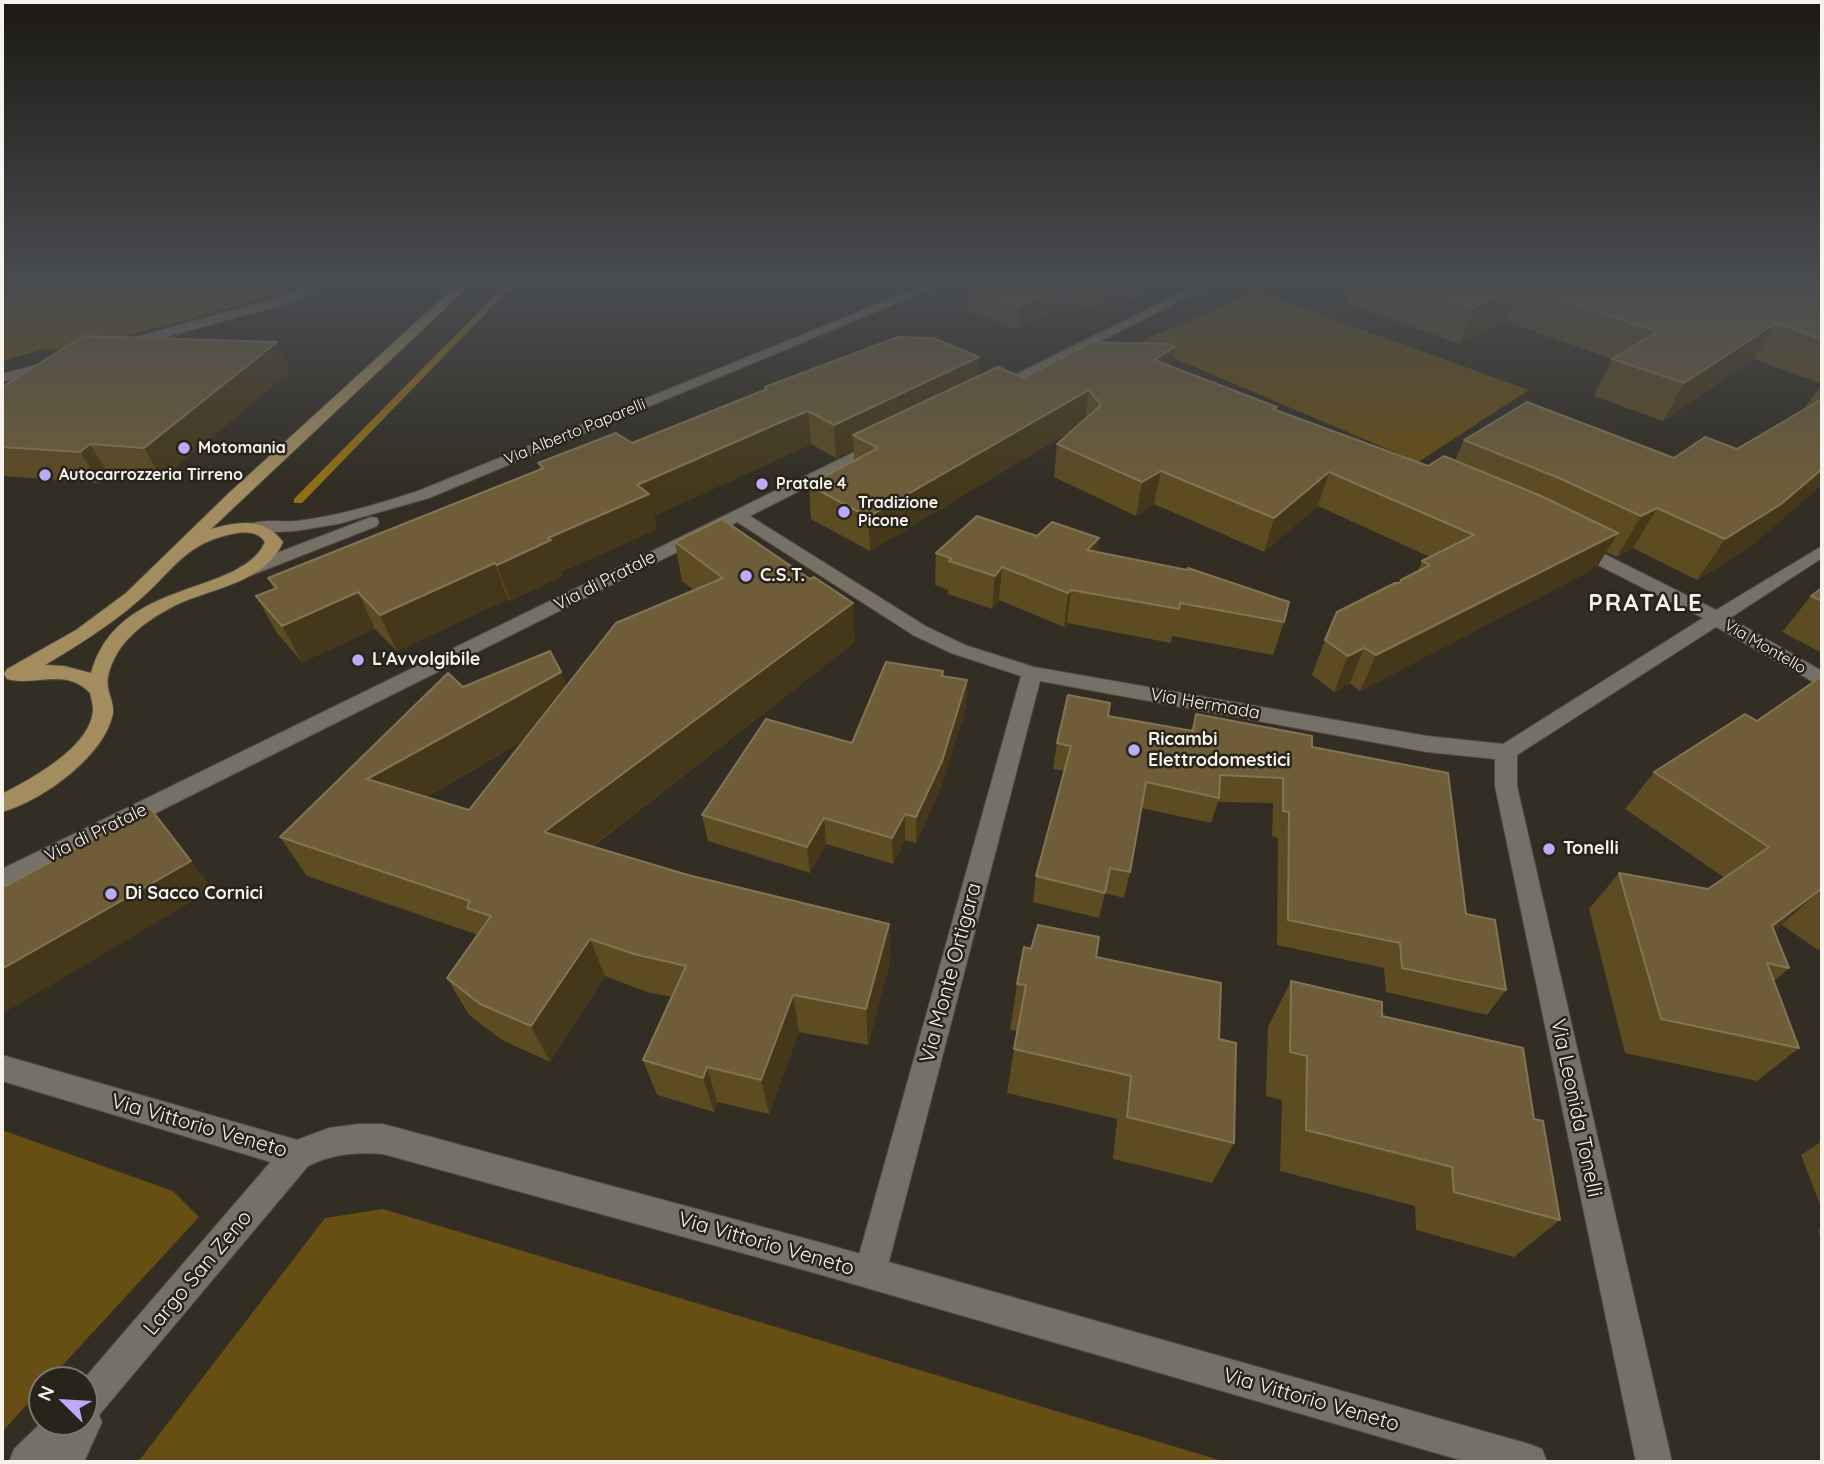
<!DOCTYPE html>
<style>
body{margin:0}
#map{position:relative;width:1824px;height:1464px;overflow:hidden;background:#322e24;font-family:Quicksand,sans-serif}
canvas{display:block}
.frame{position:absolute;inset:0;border:4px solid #f6f3ed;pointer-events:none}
.north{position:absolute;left:28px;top:1366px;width:70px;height:70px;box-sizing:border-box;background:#28241b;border:2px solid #7a776f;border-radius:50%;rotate:294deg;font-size:19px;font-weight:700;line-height:28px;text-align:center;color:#f6f3ed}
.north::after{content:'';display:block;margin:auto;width:24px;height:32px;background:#bbaaf6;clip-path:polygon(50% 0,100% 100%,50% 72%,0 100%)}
</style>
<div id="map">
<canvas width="1824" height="1464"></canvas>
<div class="frame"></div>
<div class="north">N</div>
</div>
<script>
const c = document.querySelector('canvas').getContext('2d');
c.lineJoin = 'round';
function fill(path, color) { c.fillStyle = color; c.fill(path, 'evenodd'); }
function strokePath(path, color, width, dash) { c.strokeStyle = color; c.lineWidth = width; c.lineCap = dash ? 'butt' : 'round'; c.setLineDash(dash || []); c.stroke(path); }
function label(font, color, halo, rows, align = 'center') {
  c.font = font + ' Quicksand,sans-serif'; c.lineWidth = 5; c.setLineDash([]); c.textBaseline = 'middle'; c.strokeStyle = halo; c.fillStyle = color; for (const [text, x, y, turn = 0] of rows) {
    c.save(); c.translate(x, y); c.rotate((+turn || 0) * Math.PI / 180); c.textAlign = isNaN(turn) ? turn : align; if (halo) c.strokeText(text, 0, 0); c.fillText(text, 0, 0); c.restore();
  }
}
const green = new Path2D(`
 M 57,284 L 294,284 L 281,294 L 74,350 L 44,349 L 2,361 L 2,297 Z
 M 1256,291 L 1529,390 L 1418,462 L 1138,343 Z
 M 2,1130 L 173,1191 L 199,1217 L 49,1380 L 42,1380 L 42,1388 L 2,1432 Z
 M 383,1209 L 1226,1462 L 138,1462 L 325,1218 Z`);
const stream = new Path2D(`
 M 506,284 L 514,284 L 302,503 L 294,503 L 294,499 Z`);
const minor = new Path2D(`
 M 308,284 L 322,284 L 303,298 L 286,304 L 122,349 L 116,345 L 117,342 L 278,298 Z
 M 1199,284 L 1214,284 L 998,392 L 988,392 L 986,389 Z
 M 54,360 L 61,364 L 59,367 L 2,382 L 2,374 Z
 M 879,440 L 884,442 L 887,445 L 884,448 L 750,516 L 927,627 L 965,645 L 1034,667 L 1427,736 L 1503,744 L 1703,618 L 1572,552 L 1569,548 L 1572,544 L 1584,544 L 1716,610 L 1822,546 L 1822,558 L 1730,618 L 1822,671 L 1822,687 L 1716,627 L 1517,755 L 1517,786 L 1672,1462 L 1636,1462 L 1495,786 L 1495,759 L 1427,752 L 1040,681 L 886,1273 L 881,1284 L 870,1289 L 859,1284 L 854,1273 L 1021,676 L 951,653 L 913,635 L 737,522 L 2,890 L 2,869 Z
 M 2,1055 L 297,1140 L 308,1144 L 312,1155 L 308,1166 L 297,1170 L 2,1081 Z`);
const secondary = new Path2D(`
 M 927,284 L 943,284 L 429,498 L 338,524 L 295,531 L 253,533 L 245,528 C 255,517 282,523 297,521 C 339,516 378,504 418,491 Z
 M 371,517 L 377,518 L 379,522 L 377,526 L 252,575 L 246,576 L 237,571 L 240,567 Z
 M 359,1124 L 383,1124 L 822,1243 L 1529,1444 L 1542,1449 L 1547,1462 L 1467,1462 L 822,1275 L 383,1154 C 356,1152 332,1154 308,1166 L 99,1415 L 102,1422 L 84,1462 L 9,1462 L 14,1449 L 42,1422 L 84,1422 L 83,1380 L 286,1144 L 329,1128 Z`);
const primary = new Path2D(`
 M 458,284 L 471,284 L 211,529 C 238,521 265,517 283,542 C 265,583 212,588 176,605 C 158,614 141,625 128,639 C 118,649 105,672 108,687 C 109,696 114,703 113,713 C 105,756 42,801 2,812 L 2,794 C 31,779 91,747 93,710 C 93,705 91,698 90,693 C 65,667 36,687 7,679 L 4,674 L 7,669 L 76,630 L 126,593 L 230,492 ZM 237,533 C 248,532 258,532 265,542 C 241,597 117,577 91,673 L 64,666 L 45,665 C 77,646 109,626 138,601 C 176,569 183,543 237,533 Z`);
const wall = new Path2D(`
 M 974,284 L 1164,284 L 1131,300 L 1125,297 L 1095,310 L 1075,302 L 1017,330 L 967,311 L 968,286 Z
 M 1325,284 L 1822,284 L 1822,384 L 1754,359 L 1663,421 L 1594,396 L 1612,359 L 1505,321 L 1460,344 L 1345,303 L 1348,292 Z
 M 1171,367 L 1277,407 L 1276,411 L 1428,466 L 1455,461 L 1464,440 L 1674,458 L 1737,449 L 1804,409 L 1822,384 L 1822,485 L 1821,485 L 1752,545 L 1697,580 L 1633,548 L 1617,557 L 1606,552 L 1597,567 L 1360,691 L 1350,683 L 1334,692 L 1312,675 L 1325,640 L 1399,583 L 1418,571 L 1422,561 L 1430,557 L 1318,506 L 1264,552 L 1154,504 L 1136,516 L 1054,477 L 1057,444 L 1074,429 L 870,551 L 811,519 L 809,485 L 854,461 L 854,450 L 836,458 L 811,444 L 654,516 L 657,529 L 561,572 L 562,576 L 510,601 L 508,599 L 397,651 L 375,629 L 302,662 L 277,633 L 256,596 L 274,589 L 268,578 L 540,469 L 538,463 L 632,443 L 765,390 L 765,387 L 978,376 L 1023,378 Z
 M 290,371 L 162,479 L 109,475 L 100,483 L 2,476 L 2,387 Z
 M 1037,536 L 1097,552 L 1284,622 L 1273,655 L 1172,636 L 1171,643 L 1067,623 L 1064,627 L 999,600 L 992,609 L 948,594 L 948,590 L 935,585 L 936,553 Z
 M 675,542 L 855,642 L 592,847 L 688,875 L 889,924 L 890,962 L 868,1045 L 799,1032 L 769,1114 L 717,1102 L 714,1112 L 657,1095 L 643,1060 L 672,997 L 647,992 L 605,976 L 550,1062 L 502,1040 L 469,1015 L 447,978 L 478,935 L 307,876 L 280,837 L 463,687 L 561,672 L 566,687 L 694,590 L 682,581 ZM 525,739 L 469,810 L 426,797 L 492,759 Z
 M 1822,588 L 1822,653 L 1782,632 L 1811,596 Z
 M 943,676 L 967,680 L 966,707 L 941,787 L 916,843 L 905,840 L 893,864 L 826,844 L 810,873 L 708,841 L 702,815 L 852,743 Z
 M 1822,676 L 1822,947 L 1818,950 L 1782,925 L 1774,931 L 1789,968 L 1774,981 L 1799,1048 L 1757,1081 L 1625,1053 L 1589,909 L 1619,873 L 1708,889 L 1725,878 L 1625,809 L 1654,772 L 1757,721 Z
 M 1196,714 L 1312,747 L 1466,914 L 1506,990 L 1487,1015 L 1386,992 L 1384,968 L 1277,945 L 1278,838 L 1272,836 L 1273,803 L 1218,802 L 1211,823 L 1141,808 L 1130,872 L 1124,898 L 1105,893 L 1099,918 L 1033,902 L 1036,876 L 1064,771 L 1053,769 L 1057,743 L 1108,716 L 1191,731 Z
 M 1031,949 L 1096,957 L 1219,1039 L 1234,1143 L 1212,1183 L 1113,1159 L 1117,1119 L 1007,1093 L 1017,1031 L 1010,1030 L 1017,984 Z
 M 1291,981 L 1382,1016 L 1534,1119 L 1560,1220 L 1514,1257 L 1416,1230 L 1415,1206 L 1280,1171 L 1282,1100 L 1266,1096 L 1268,1027 Z
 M 1822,1141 L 1822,1210 L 1801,1155 Z
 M 1822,1227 L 1822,1241 L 1818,1230 Z`);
const shadedWall = new Path2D(`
 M 1064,284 L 1077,284 L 1075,302 L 1017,330 L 1019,305 Z
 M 1100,284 L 1127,284 L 1125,297 L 1095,310 L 1098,285 Z
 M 1133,284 L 1164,284 L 1131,300 Z
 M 1519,286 L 1505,321 L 1460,344 L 1474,308 Z
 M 1776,323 L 1754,359 L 1663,421 L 1684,383 Z
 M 277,342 L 290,371 L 162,479 L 144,448 Z
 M 1175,347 L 1169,378 L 1154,360 Z
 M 979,357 L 977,390 L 853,435 L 854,450 L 836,458 L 834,425 Z
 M 1089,390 L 1085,422 L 870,551 L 868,517 Z
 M 808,411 L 811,444 L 654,516 L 657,529 L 561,572 L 562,576 L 510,601 L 497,565 L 548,538 L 637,485 Z
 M 90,444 L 109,475 L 100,483 L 80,452 Z
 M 1822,469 L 1822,483 L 1821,485 L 1752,545 L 1697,580 L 1725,539 Z
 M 1161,471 L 1154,504 L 1136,516 L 1142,482 Z
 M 1329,472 L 1318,506 L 1264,552 L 1274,518 Z
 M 1657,508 L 1633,548 L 1617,557 L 1641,516 Z
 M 1618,533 L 1597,567 L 1360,691 L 1376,655 Z
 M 1099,538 L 1094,571 L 1087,550 Z
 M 495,563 L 508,599 L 397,651 L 380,615 Z
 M 1002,567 L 999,600 L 992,609 L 995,576 Z
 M 1071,590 L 1067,623 L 1064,627 L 1068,593 Z
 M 358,592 L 375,629 L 302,662 L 282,626 Z
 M 853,603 L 855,642 L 560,871 L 544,832 Z
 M 1364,648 L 1350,683 L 1334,692 L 1348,656 Z
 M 561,672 L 574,711 L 389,818 L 367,779 Z
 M 967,680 L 966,707 L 941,787 L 916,843 L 916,817 Z
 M 150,808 L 213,889 L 2,1014 L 2,969 Z
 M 905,814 L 905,840 L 893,864 L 892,838 Z
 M 824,818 L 826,844 L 810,873 L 807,847 Z
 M 1821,889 L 1782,925 L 1734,962 L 1772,926 Z
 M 889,924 L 890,962 L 868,1045 L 866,1009 Z
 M 590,939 L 605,976 L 550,1062 L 531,1026 Z
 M 793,995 L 799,1032 L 769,1114 L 761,1080 Z
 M 707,1067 L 717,1102 L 714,1112 L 703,1078 Z`);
const building = new Path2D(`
 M 974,284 L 1064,284 L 1019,305 L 968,286 Z
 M 1401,284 L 1785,284 L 1822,295 L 1822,339 L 1776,323 L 1684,383 L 1612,359 L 1658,332 L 1519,286 L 1474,308 Z
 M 83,336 L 277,342 L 144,448 L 90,444 L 80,452 L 2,447 L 2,387 Z
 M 898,337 L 933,338 L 979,357 L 834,425 L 808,411 L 781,422 L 637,485 L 649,494 L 548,538 L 551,540 L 497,565 L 495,563 L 380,615 L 358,592 L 282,626 L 256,596 L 277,588 L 268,578 L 544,468 L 538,463 L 616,433 L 632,443 L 767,389 L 765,387 Z
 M 1093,342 L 1168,344 L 1175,347 L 1154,360 L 1277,407 L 1273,409 L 1428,466 L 1444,456 L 1541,496 L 1618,533 L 1376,655 L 1364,648 L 1348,656 L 1325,640 L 1337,612 L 1395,583 L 1400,583 L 1401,580 L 1430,565 L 1422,561 L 1474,535 L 1329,472 L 1274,518 L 1161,471 L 1142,482 L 1057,444 L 1101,405 L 1089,390 L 868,517 L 809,485 L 878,448 L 853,435 L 998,367 L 1023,378 Z
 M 1822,399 L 1822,469 L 1781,504 L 1725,539 L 1657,508 L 1641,516 L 1559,478 L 1464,440 L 1527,402 L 1674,458 L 1705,437 L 1737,449 Z
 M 977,516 L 1037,536 L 1052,522 L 1099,538 L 1087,550 L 1187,570 L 1188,568 L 1289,602 L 1284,622 L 1180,603 L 1179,609 L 1071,590 L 1068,593 L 1002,567 L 995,576 L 949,561 L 951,558 L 936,553 Z
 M 722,519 L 810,579 L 814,577 L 853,603 L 544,832 L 688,875 L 889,924 L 866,1009 L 793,995 L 761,1080 L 707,1067 L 703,1078 L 643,1060 L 686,966 L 634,954 L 590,939 L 531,1026 L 480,1004 L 447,978 L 491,916 L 467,908 L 470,901 L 280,837 L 448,673 L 463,687 L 550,651 L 561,672 L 367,779 L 469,810 L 616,623 L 723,578 L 675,542 Z
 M 1822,588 L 1822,601 L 1811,596 Z
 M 886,662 L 943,671 L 942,676 L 967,680 L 942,761 L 916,817 L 905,814 L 892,838 L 824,818 L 807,847 L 702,815 L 766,719 L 852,743 Z
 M 1822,676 L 1822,889 L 1821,889 L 1772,926 L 1789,968 L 1767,963 L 1799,1048 L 1661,1019 L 1619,873 L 1708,889 L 1769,847 L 1654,772 L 1745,714 L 1757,721 Z
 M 1068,695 L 1110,703 L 1108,716 L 1193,731 L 1196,714 L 1312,736 L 1312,747 L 1448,773 L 1466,914 L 1495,920 L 1506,990 L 1402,968 L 1400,943 L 1288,920 L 1289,812 L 1283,811 L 1283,778 L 1220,775 L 1219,798 L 1146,782 L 1130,872 L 1110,868 L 1105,893 L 1036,876 L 1071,746 L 1057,743 Z
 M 150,808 L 191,861 L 2,969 L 2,888 Z
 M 1038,925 L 1099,937 L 1096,957 L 1221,983 L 1219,1039 L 1236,1043 L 1234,1143 L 1127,1117 L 1131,1076 L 1014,1049 L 1026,985 L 1017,984 L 1024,947 L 1031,949 Z
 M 1291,981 L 1382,1002 L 1382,1016 L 1523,1048 L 1534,1119 L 1543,1121 L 1560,1220 L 1454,1192 L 1452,1167 L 1306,1130 L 1307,1056 L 1290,1052 Z`);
const markers = [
 [184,448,7,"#bbaaf6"],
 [45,475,7,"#bbaaf6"],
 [762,484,7,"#bbaaf6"],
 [844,512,7,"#bbaaf6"],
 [746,576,7,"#bbaaf6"],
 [358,660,7,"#bbaaf6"],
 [1134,750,7,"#bbaaf6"],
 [1549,849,7,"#bbaaf6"],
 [111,894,7,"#bbaaf6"]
];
const farStreetnames = [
 ["Via Alberto Paparelli",575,432,-22],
 ["Via Montello",1765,647,30]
];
const farPoinames = [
 ["Motomania",198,448],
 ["Autocarrozzeria Tirreno",59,475],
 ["Pratale 4",776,484],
 ["Tradizione",858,503],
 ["Picone",858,521]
];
const poiNames = [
 ["C.S.T.",760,576],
 ["L'Avvolgibile",372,660],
 ["Ricambi",1148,740],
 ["Elettrodomestici",1148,761],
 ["Tonelli",1563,849],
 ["Di Sacco Cornici",125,894]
];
const streetNames = [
 ["Via di Pratale",605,581,-27],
 ["Via Hermada",1205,704,10],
 ["Via di Pratale",96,833,-26]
];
const nearStreetnames = [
 ["Via Monte Ortigara",951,973,-75],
 ["Via Leonida Tonelli",1576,1108,78],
 ["Via Vittorio Veneto",199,1126,16],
 ["Via Vittorio Veneto",766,1244,16],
 ["Largo San Zeno",198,1273,-50],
 ["Via Vittorio Veneto",1311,1400,16]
];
const districtNames = [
 ["PRATALE",1646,604]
];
fill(green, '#674e13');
fill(stream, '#936f17');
strokePath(minor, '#4f4b43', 2);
strokePath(secondary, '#4f4b43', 2);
strokePath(primary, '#4f4b43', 2);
fill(minor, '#767166');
fill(secondary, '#767166');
fill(primary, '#a38d5f');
fill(wall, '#5d4b22');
fill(shadedWall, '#45381a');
fill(building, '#6e5d38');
strokePath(building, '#837454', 2);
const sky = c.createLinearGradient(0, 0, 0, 489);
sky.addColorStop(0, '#1c1914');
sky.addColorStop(0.58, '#494c50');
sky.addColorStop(1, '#494c5000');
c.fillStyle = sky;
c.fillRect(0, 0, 1824, 489);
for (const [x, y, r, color] of markers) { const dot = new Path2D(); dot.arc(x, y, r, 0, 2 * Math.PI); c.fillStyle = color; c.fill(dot); strokePath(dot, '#28241b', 2.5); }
label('16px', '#f6f3ed', '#28241b', farStreetnames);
label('bold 16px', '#f6f3ed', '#28241b', farPoinames, 'left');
label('bold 18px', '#f6f3ed', '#28241b', poiNames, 'left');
label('18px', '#f6f3ed', '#28241b', streetNames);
label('21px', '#f6f3ed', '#28241b', nearStreetnames);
c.letterSpacing = '2px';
label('bold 24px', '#f6f3ed', '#28241b', districtNames);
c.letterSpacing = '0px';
</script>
